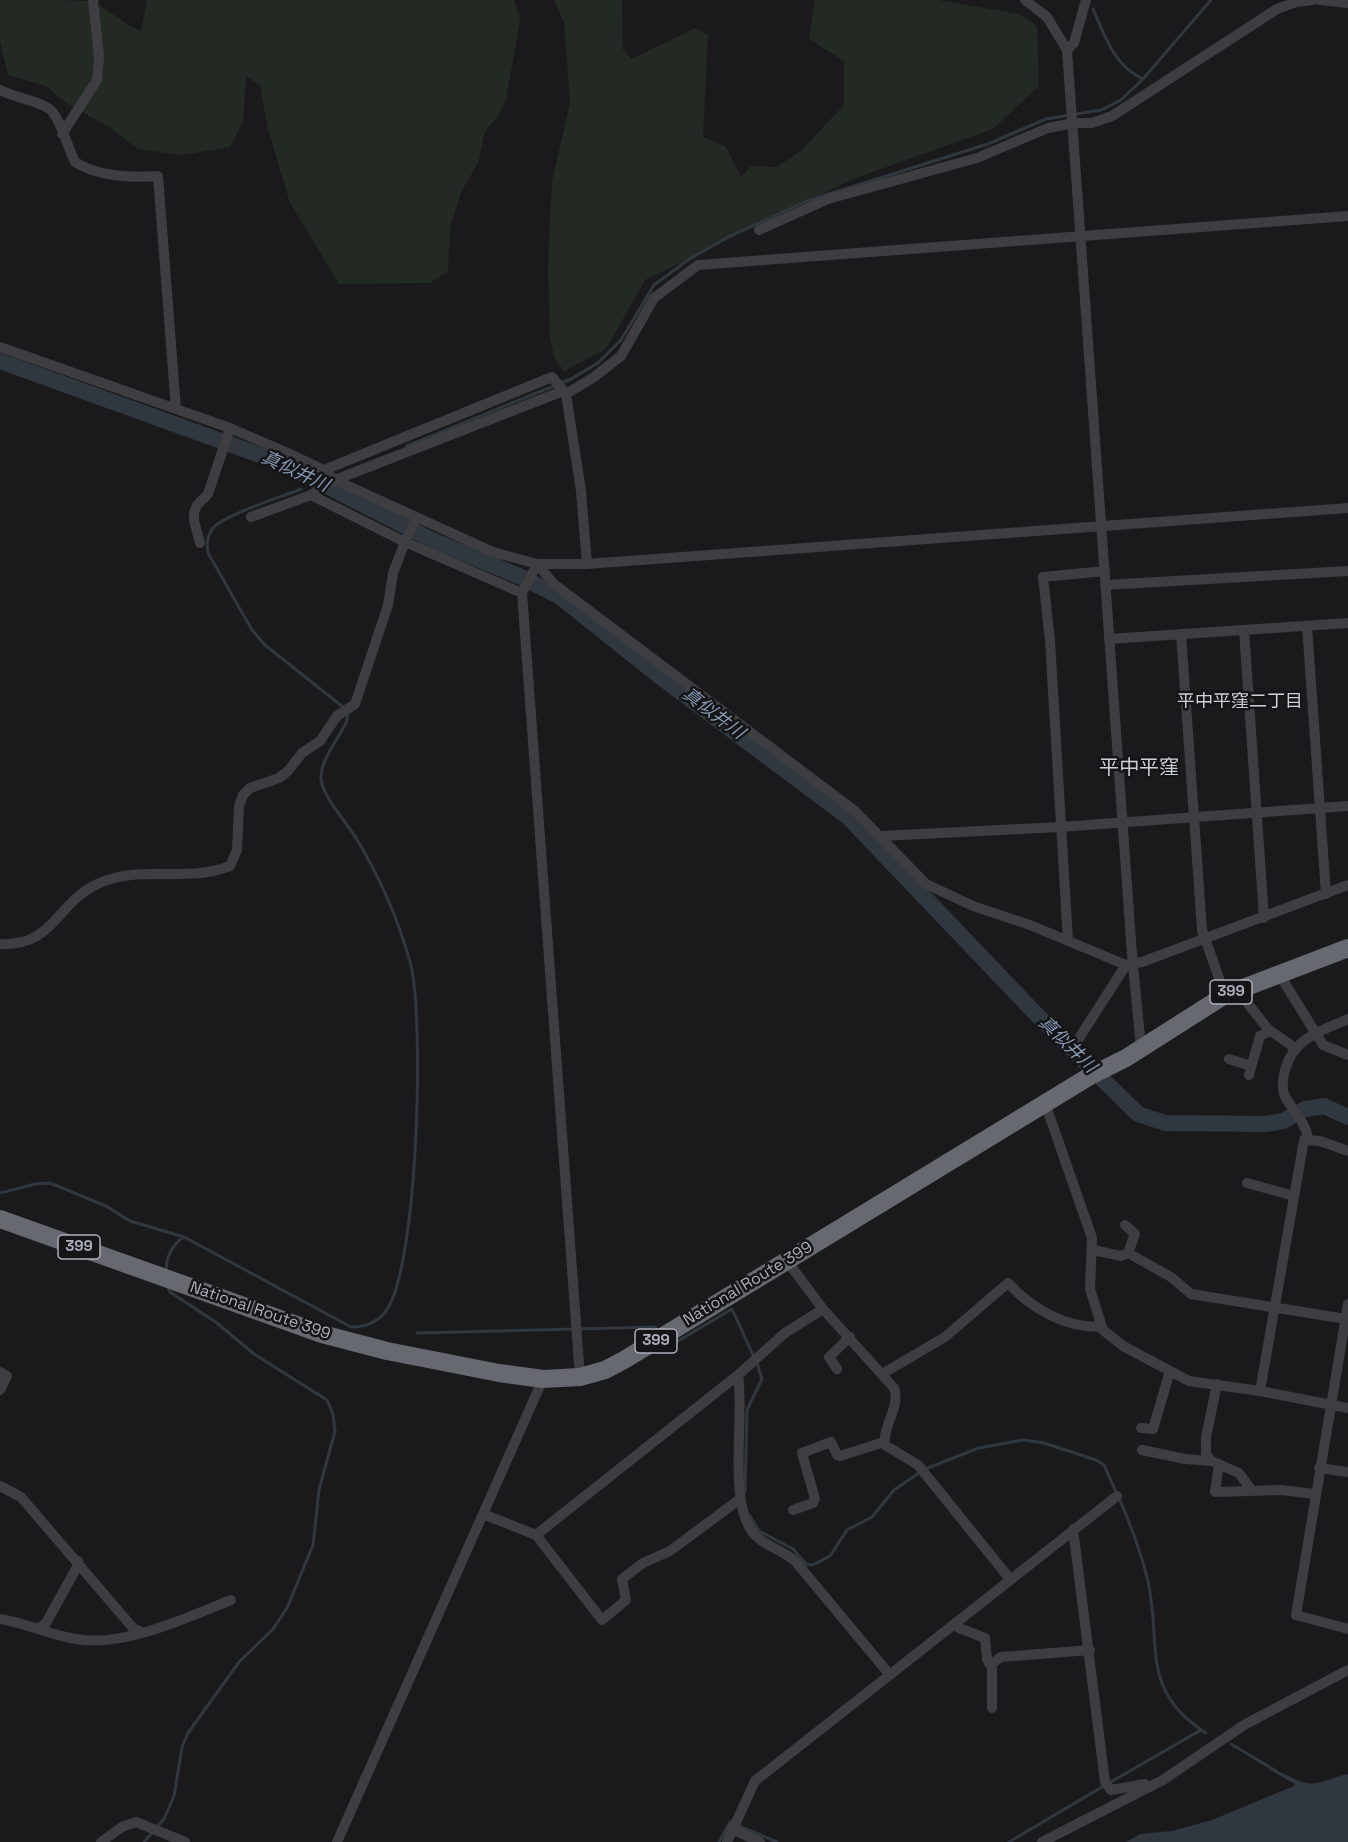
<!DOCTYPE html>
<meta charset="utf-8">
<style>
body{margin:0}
canvas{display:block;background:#1a1a1c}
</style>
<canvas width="1348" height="1842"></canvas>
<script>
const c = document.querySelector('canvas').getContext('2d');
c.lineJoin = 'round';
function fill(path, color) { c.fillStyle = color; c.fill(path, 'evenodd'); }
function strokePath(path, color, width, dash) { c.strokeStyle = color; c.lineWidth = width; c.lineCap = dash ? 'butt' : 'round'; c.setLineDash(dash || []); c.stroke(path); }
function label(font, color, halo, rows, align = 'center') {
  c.font = font + ' "Space Grotesk","Noto Sans JP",sans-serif'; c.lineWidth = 5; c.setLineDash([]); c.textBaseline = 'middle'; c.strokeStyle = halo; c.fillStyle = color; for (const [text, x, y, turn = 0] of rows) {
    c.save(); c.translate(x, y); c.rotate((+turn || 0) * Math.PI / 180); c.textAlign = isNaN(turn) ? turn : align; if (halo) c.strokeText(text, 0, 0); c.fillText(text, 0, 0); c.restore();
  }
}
const green = new Path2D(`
 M 0,0 C 20,0 72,0 89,1 C 109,8 121,23 141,31 L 147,0 L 514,0 L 520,21 L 506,99 L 499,115 L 485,131 L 478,163 L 461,192 L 450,228 L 448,271 L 430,283 L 339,284 L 290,203 L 268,129 L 260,85 L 246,76 L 243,121 L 230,147 L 181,155 L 138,149 L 109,127 L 68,104 L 46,86 L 8,75 L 0,41 Z
 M 554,0 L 622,0 L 623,50 L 632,59 L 695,28 L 708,35 L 703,137 L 726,147 L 741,177 L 751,166 L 777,167 L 802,150 L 844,105 L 844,61 L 809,39 L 815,0 L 938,0 L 1019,14 L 1037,26 L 1039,86 L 993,129 L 853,179 L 645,280 L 606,349 L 564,371 L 555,359 L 550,339 L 548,264 L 552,182 L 570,103 L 564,22 Z`);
const water = new Path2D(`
 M 1270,1770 C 1285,1771 1292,1780 1306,1783 C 1320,1786 1334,1776 1348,1774 L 1348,1842 L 1126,1842 L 1140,1834 L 1172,1831 L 1212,1820 L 1294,1786 L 1295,1784 Z`);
const stream = new Path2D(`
 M 1093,9 C 1105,36 1114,66 1143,79 L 1211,0
 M 407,446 L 571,379 L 598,363 L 621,340 L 654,285 L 688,260 L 728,237 L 807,201 L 988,144 L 1046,119 L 1101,110 L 1121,100 L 1143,79
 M 0,1193 L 35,1184 L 50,1183 L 106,1206 L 130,1221 L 184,1237 L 351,1327 C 365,1327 377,1323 386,1311 C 418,1269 425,1014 410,962 C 398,918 379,876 356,838 C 347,823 326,800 322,784 C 316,766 338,739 346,723 L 348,715 L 343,707 L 265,645 L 252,630 L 208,553 C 206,543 207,535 214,527 C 227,514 281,497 301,489
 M 166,1271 C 166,1258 172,1244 184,1237
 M 417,1333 L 655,1327 L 658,1331
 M 666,1345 L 668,1347 L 732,1309 L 754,1357
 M 925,1469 L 979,1448 L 1023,1440 L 1044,1443 L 1096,1460 L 1104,1465 L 1116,1492
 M 745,1492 L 747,1410 L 762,1379 L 757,1363
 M 1119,1498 C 1131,1525 1141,1553 1148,1581 C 1162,1645 1139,1690 1206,1733
 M 750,1516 L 759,1531 L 793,1549 L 806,1564 L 813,1565 L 830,1556 L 847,1530 L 872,1517 L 894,1490 L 919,1473
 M 1231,1744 L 1276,1771
 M 1109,1783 L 1201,1730
 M 739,1826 L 777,1842
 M 157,1827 L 164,1819 L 174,1796 L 182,1747 L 188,1733 L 239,1662 L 273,1629 L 287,1608 L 313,1545 L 319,1490 L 335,1431 L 333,1414 L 327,1400 L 254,1354 L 217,1323 L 170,1292 L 167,1286
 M 144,1842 L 153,1832
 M 719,1842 L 730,1822
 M 1009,1842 L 1102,1787`);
const river = new Path2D(`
 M 0,361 L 282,463 L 432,540 L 519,576 L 559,596 L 658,675 L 848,817 L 1036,1014 L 1138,1114 L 1165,1123 L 1266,1124 L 1283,1121 L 1305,1109 L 1324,1106 L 1348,1117`);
const street = new Path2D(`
 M 1025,0 L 1047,17 L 1067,50 L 1132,954 L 1141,1048
 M 1320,0 L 1348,3
 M 1067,50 L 1074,43 L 1086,0
 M 0,90 C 15,98 36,100 48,108 C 60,115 68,149 75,162 C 99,177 130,178 158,176 L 176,409
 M 62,134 L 97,80 L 99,57 L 93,0
 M 759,230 L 828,199 L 977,158 L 1048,128 L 1074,123 L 1092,123 L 1112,116 L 1277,9 L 1296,2 L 1313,0
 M 0,347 L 230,428 L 290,454 L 324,470 L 335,480 L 493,552 L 537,564 L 587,564 L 1348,508
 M 324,470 L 552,377 L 566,394
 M 251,517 L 311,495
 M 416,519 L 405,542 L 311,495 L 335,480 L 563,391
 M 200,543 L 194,521 L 194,513 L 197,505 L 208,494 L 230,428
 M 537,564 L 554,584 L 855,811 L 926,884 L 973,906 L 1030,925 L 1126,965 L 1142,962 L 1348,885
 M 537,564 L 522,593 L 580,1377
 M 587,564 L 581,491 L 566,394 L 594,377 L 621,356 L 654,298 L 698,265 L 1348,216
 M 1105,585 L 1348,571
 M 1307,626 L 1326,894
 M 1244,630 L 1264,918
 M 1181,634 L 1202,930 L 1225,995
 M 1109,639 L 1348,623
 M 881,836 L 1060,827 L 1348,806
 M 1068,941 L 1050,641 L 1043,577 L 1105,571
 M 0,944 C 56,947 56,900 102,882 C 144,865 186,883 230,866 L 237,850 L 239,806 L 243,795 L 250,788 L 279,778 L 288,771 L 302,753 L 320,741 L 337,716 L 355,704 L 388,605 L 393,573 L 405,542 L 522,593
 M 1279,974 L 1323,1045 L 1348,1055
 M 1237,990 L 1268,1029 L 1295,1048
 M 1074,1046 L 1126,965
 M 1229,1059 L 1251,1066
 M 1249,1075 L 1260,1036 L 1270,1031
 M 1045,1103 L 1092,1238 L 1090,1289 L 1103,1330 L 1123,1346 L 1189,1381 L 1260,1391 L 1348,1408
 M 1308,1139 C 1306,1121 1291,1110 1284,1094 C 1282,1087 1283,1077 1285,1070 C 1294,1038 1320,1031 1348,1019
 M 1247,1183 L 1294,1196
 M 1093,1250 L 1121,1256 L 1128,1253 L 1135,1234 L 1125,1225
 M 1128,1253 L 1171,1277 L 1191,1294 L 1346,1319
 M 787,1261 L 823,1309 L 894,1388 C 901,1407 882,1426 885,1445 L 918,1465 L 1010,1579
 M 1348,1304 L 1296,1615 L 1348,1629
 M 837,1369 L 829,1357 L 850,1337
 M 0,1372 L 7,1376 L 0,1390
 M 882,1374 L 945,1337 L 1008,1283 C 1032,1309 1065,1328 1102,1327
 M 738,1375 C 745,1418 727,1502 754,1534 C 765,1547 784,1550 796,1562 L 890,1675
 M 1217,1384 L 1206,1437 L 1206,1454 L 1211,1461 L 1239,1473 L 1252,1491
 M 1260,1391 L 1304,1140 L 1320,1141 L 1348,1151
 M 1141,1428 L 1153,1429 L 1170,1371
 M 1142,1450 L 1185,1459 L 1211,1461
 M 1219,1464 L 1215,1492 L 1281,1490 L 1315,1494
 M 1319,1468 L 1348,1472
 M 0,1486 L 21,1497 L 133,1628 L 143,1633
 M 793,1510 L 813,1503 L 815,1499 L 802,1453 L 831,1442 L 837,1455 L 840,1456 L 884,1442
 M 483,1514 L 536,1535 L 602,1620 L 626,1600 L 622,1579 L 643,1563 L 670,1551 L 740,1499
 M 1073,1529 L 1105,1782 L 1111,1790 L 1145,1784
 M 536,1535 L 738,1375 L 785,1333 L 823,1309
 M 0,1619 C 26,1623 50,1635 76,1639 C 123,1648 188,1617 231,1600
 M 957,1622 L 959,1628 L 985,1638 L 987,1659 L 990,1665 L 1001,1657 L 1090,1650
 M 39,1628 L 46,1623 L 77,1567 L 78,1561
 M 992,1664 L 992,1708
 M 732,1829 L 760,1842
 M 101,1842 L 122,1827 L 136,1822 L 185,1842
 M 337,1842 L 543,1379
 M 727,1842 L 755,1781 L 1117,1496
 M 1042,1842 L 1163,1780 L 1244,1725 L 1348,1670`);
const highway = new Path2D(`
 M 0,1219 L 322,1334 L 387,1351 L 499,1373 L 543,1379 L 580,1377 L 605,1370 L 624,1360 L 1090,1076 L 1126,1058 L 1225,995 L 1348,948`);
const shields = [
 [1231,992,42],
 [79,1247,42],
 [656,1341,42]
];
const shieldNames = [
 ["399",1231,992],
 ["399",79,1247],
 ["399",656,1341]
];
const streetNames = [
 ["National Route 399",748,1284,-31],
 ["National Route 399",260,1311,19]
];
const waterNames = [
 ["真似井川",295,472,25],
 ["真似井川",713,714,37],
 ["真似井川",1067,1045,44]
];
const neighbourhoodNames = [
 ["平中平窪二丁目",1240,702]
];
const quarterNames = [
 ["平中平窪",1139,769]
];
fill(green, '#222a23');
fill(water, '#30373f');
strokePath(stream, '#30373f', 3);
strokePath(river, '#30373f', 16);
strokePath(street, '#3d3d42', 10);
strokePath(highway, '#676971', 18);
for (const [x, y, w] of shields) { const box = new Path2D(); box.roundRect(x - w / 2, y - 12, w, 24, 4.5); c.fillStyle = '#151517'; c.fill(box); strokePath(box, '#adafbb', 1.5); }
label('bold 15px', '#adafbb', null, shieldNames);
label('16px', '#adafbb', '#151517', streetNames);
label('italic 18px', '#8699b3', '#151517', waterNames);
label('18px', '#cdcfd7', '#151517', neighbourhoodNames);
label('20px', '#cdcfd7', '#151517', quarterNames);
</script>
